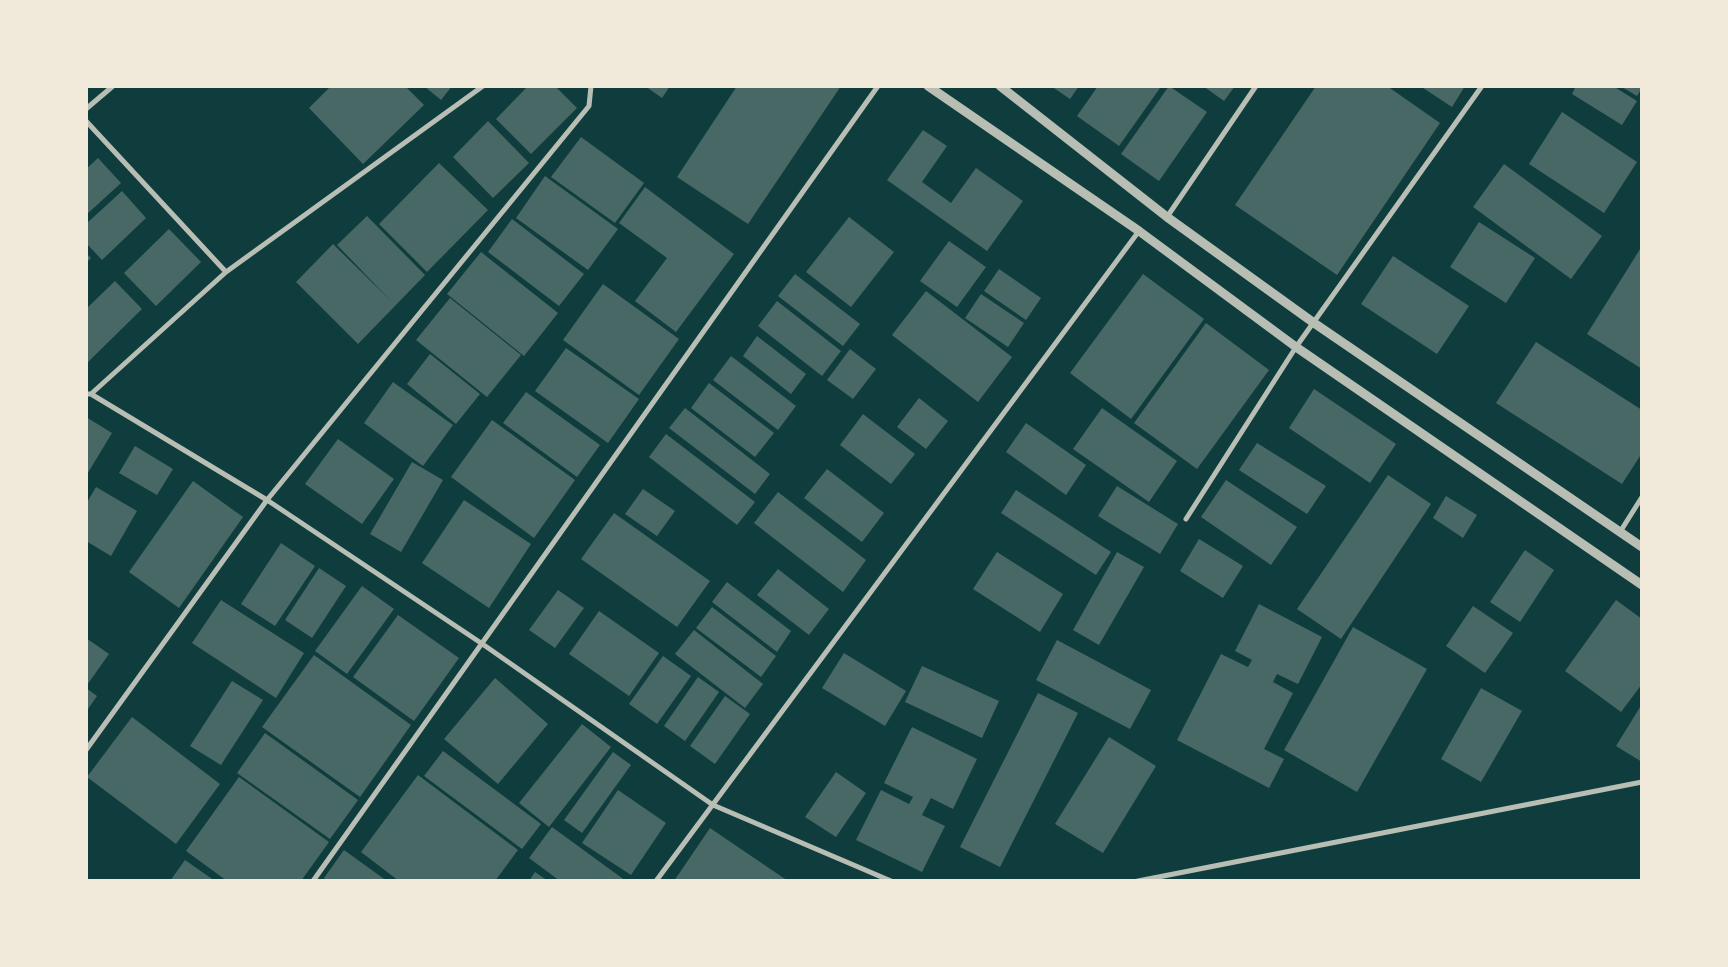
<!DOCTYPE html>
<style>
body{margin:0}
#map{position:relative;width:1728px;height:967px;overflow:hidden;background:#0f3d3e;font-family:Merriweather,serif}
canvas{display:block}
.frame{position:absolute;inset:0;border:88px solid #f1e9da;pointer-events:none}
</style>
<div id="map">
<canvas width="1728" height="967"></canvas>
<div class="frame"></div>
</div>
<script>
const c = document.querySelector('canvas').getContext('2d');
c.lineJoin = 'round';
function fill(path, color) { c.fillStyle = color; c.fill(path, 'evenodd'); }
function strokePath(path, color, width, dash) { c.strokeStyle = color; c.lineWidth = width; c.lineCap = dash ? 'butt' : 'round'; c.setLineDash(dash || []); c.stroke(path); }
const building = new Path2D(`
 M 331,86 L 405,86 L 424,105 L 363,164 L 309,108 Z
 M 424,86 L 452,86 L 441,100 Z
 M 528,86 L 555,86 L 577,108 L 531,154 L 496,119 Z
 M 645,86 L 670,86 L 662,98 Z
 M 737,86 L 841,86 L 748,224 L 677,177 Z
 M 1051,86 L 1079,86 L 1070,99 Z
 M 1098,86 L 1157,86 L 1160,88 L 1119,146 L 1077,116 Z
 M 1169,86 L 1207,112 L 1159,181 L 1121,154 Z
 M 1203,86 L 1235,86 L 1224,101 Z
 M 1316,86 L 1387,86 L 1440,123 L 1337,275 L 1235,205 Z
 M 1420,86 L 1465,86 L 1452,107 Z
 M 1576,86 L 1613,86 L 1637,101 L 1622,125 L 1572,94 Z
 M 1620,86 L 1642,86 L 1642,88 L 1637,96 Z
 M 1562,112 L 1637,162 L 1604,213 L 1529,164 Z
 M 488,121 L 529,163 L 493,198 L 453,157 Z
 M 923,130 L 947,146 L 922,182 L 951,203 L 976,168 L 1023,201 L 987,251 L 887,180 Z
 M 581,137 L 644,183 L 615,223 L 551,177 Z
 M 98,158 L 121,183 L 86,215 L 86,169 Z
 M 439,163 L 488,210 L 427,272 L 379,224 Z
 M 1504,164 L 1602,236 L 1571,279 L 1473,207 Z
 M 545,176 L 618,229 L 588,270 L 516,218 Z
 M 645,187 L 734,254 L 676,332 L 635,301 L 667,258 L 619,223 Z
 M 122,191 L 146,218 L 102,260 L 86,243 L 86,224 Z
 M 367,216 L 425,275 L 358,344 L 296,282 L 333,244 L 391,301 L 337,245 Z
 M 849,217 L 894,252 L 851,307 L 806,272 Z
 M 512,219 L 584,274 L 559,306 L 488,252 Z
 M 1479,222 L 1535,258 L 1506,303 L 1450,267 Z
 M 169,229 L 201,262 L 156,306 L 124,273 Z
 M 949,241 L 986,267 L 957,307 L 920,281 Z
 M 1642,246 L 1642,369 L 1587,334 Z
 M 481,252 L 558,313 L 524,356 L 447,294 Z
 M 86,253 L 91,258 L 86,263 Z
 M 1393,256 L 1469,306 L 1437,354 L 1361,304 Z
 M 999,269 L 1041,298 L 1026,320 L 984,291 Z
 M 795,274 L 860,324 L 843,346 L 778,296 Z
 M 1143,274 L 1204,319 L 1131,419 L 1070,373 Z
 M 115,281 L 142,309 L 86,364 L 86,309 Z
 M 603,284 L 679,339 L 639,395 L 563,340 Z
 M 926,291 L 1012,357 L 978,402 L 892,335 Z
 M 981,294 L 1024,323 L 1008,347 L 965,318 Z
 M 450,298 L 521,355 L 487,397 L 416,340 Z
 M 777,301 L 841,351 L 822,376 L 758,326 Z
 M 1206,323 L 1269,370 L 1197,469 L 1134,423 Z
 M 757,336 L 806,374 L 791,394 L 743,356 Z
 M 1536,342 L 1642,410 L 1642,453 L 1622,484 L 1496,403 Z
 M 566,348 L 639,399 L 608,443 L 535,391 Z
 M 850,349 L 876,369 L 853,399 L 827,380 Z
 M 430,354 L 480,394 L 456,424 L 407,384 Z
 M 731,356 L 796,406 L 778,430 L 713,380 Z
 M 393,382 L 453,425 L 423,466 L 364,423 Z
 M 709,383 L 774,433 L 755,457 L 691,408 Z
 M 1314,389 L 1396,444 L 1370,483 L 1289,428 Z
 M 526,392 L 600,445 L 577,477 L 503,423 Z
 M 919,398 L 948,421 L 926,449 L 897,427 Z
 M 685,408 L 770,474 L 755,494 L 669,428 Z
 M 1102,408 L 1177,461 L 1149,502 L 1073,449 Z
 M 863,414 L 915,454 L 891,484 L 840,445 Z
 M 86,417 L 112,433 L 86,476 Z
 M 492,420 L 575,480 L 534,538 L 451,477 Z
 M 1026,423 L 1086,465 L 1066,495 L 1006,452 Z
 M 666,434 L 755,502 L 737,525 L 649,457 Z
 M 338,439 L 394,479 L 362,524 L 305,484 Z
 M 1257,443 L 1326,486 L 1307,514 L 1239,470 Z
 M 135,446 L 173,469 L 157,495 L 119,473 Z
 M 412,462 L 443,480 L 401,552 L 370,534 Z
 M 827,469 L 884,513 L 862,542 L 804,498 Z
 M 1388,475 L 1431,504 L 1341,639 L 1297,609 Z
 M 1226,480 L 1297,527 L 1271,565 L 1201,517 Z
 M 193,481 L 243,517 L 179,608 L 129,572 Z
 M 1117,486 L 1178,524 L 1160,554 L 1098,516 Z
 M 96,487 L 137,511 L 111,556 L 86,541 L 86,504 Z
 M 643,489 L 675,511 L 657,536 L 625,514 Z
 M 1016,490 L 1111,552 L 1096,575 L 1001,513 Z
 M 778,492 L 866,560 L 843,592 L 754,523 Z
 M 1446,496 L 1477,515 L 1463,538 L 1433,518 Z
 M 464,500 L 531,544 L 489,608 L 422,563 Z
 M 614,513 L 710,581 L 677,627 L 581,559 Z
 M 1199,539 L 1243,566 L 1223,598 L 1180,571 Z
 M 281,543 L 315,566 L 275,626 L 241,604 Z
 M 1525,550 L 1554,570 L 1520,622 L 1490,602 Z
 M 997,552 L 1063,594 L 1040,632 L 973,589 Z
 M 1117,552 L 1144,567 L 1099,645 L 1073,630 Z
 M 319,568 L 346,586 L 312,638 L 285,620 Z
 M 778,569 L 829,609 L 809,635 L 757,595 Z
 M 727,582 L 791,631 L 777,652 L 712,602 Z
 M 362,586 L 394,609 L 347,674 L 315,651 Z
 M 558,590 L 584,608 L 555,648 L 529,630 Z
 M 221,600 L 304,653 L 276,698 L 192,643 Z
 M 1616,600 L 1642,619 L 1642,684 L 1621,712 L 1565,671 Z
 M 1259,604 L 1322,637 L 1298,684 L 1277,674 L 1273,682 L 1293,693 L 1264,749 L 1284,759 L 1269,788 L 1177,740 L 1221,654 L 1248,667 L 1252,660 L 1235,651 Z
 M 1473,606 L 1513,633 L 1485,673 L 1446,646 Z
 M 712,607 L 776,656 L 761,677 L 696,628 Z
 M 599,611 L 659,653 L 629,696 L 569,654 Z
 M 398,615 L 459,658 L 414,721 L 353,677 Z
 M 1353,627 L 1427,669 L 1357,792 L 1284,750 Z
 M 694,630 L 763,684 L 745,708 L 675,654 Z
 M 86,638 L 109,654 L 87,685 L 86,685 Z
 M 1057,640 L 1151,690 L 1130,729 L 1036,680 Z
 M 844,653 L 906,691 L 885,726 L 822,688 Z
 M 314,655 L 411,725 L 360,797 L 262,727 Z
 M 663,656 L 691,676 L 657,724 L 629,704 Z
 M 922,666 L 999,701 L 982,738 L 905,702 Z
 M 698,677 L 719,692 L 685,741 L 664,726 Z
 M 495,678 L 548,724 L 498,784 L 444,739 Z
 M 232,681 L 263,700 L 221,765 L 190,746 Z
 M 86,688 L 97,696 L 86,712 Z
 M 1481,688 L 1522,711 L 1481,782 L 1441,759 Z
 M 1038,693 L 1078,713 L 1000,867 L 960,847 Z
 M 725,696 L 750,714 L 715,764 L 690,746 Z
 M 1642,704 L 1642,762 L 1616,746 Z
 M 132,717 L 220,784 L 176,844 L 87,777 Z
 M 582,724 L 611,747 L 549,827 L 519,803 Z
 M 912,727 L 977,759 L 953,809 L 931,798 L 922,815 L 945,826 L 922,872 L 856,840 L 881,790 L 909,804 L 913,797 L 884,783 Z
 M 265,733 L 358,800 L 330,839 L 237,773 Z
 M 1109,737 L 1156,766 L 1103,853 L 1055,824 Z
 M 443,751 L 541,824 L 522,849 L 424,776 Z
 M 613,752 L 631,765 L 582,833 L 564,820 Z
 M 836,772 L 866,793 L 836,837 L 805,817 Z
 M 418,775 L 518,850 L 495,881 L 399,881 L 361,852 Z
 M 239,777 L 329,842 L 301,881 L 227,881 L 186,851 Z
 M 618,790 L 666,823 L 631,875 L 582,843 Z
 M 552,827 L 626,881 L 560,881 L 529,858 Z
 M 710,828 L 788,881 L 674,881 Z
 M 344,850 L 387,881 L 328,881 L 324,878 Z
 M 185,860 L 215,881 L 170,881 Z
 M 535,872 L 548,881 L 529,881 Z`);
const minor = new Path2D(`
 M 86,109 L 113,86
 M 86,121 L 226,272 L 91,394
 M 1167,217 L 1256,86
 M 226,272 L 483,86
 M 86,394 L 91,394 L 267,500 L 481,643 L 713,805 L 891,881
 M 1186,519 L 1296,347 L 1482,86
 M 1620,532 L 1642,497
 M 86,750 L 267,500 L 589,106 L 591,86
 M 313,881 L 878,86
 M 656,881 L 1139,231
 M 1138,881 L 1642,782`);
const tertiary = new Path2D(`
 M 928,86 L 1139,231 L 1296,347 L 1642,585
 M 1000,86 L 1167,217 L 1314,323 L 1642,547`);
fill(building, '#486865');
strokePath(minor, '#b8beb3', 5);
strokePath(tertiary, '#b8beb3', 9);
</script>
